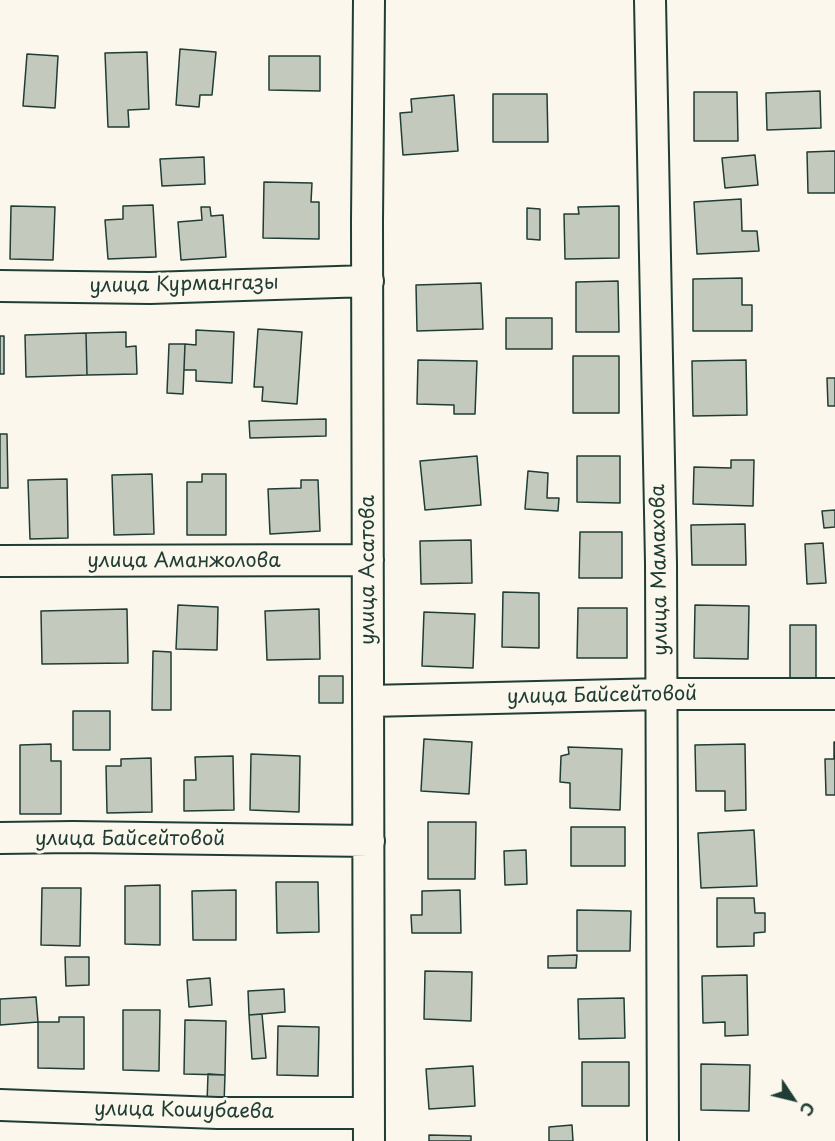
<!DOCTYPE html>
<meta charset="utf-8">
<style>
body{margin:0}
#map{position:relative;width:835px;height:1141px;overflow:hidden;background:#fbf7ec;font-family:"Playpen Sans",sans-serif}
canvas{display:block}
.north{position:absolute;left:763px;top:1069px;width:60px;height:60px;-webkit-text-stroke:4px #fbf7ec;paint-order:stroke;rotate:125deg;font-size:16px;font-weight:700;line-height:24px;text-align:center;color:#1f3d34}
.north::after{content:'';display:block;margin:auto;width:21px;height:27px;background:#1f3d34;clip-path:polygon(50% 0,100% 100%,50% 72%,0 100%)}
</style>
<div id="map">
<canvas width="835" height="1141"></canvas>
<div class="north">С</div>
</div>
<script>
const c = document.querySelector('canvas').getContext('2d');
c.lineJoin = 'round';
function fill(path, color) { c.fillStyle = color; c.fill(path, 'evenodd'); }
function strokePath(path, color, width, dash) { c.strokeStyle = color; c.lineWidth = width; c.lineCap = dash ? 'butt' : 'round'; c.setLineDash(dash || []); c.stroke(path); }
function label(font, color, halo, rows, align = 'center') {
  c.font = font + ' "Playpen Sans",sans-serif'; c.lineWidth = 6; c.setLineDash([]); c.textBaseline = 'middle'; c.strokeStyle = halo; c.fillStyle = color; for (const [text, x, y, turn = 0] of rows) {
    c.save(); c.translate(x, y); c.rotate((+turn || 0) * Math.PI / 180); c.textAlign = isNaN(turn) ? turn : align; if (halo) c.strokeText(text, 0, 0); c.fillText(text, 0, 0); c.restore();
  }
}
const building = new Path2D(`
 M 180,49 L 216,52 L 212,95 L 200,95 L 199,107 L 176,105 Z
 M 147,52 L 149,109 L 128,110 L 129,127 L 108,127 L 105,53 Z
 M 27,54 L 58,56 L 55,108 L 23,106 Z
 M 269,56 L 320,56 L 320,91 L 269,90 Z
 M 820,91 L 821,128 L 767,130 L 766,93 Z
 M 694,92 L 737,92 L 738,141 L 694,141 Z
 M 493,94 L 547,94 L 548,142 L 493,142 Z
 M 454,95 L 458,151 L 403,155 L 400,113 L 412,112 L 411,99 Z
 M 835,151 L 835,193 L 808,193 L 807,152 Z
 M 755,155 L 758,185 L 725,188 L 722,158 Z
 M 204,157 L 205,184 L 162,186 L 160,159 Z
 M 264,182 L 312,183 L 311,202 L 319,202 L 319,239 L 263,238 Z
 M 741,199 L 742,231 L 757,231 L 759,251 L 697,254 L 694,202 Z
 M 153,205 L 156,257 L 108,259 L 105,220 L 123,219 L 123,206 Z
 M 11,206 L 55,207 L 53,260 L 10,259 Z
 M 619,206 L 619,258 L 565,259 L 564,214 L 579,214 L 578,207 Z
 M 201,207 L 210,207 L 211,216 L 223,215 L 226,257 L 181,260 L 178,222 L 202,220 Z
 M 527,208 L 540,209 L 540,240 L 527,239 Z
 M 742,278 L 742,305 L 752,305 L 752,331 L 693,331 L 693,279 Z
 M 618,281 L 619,332 L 576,332 L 576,282 Z
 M 481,283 L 483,329 L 417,331 L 416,285 Z
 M 506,318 L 552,318 L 552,349 L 506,349 Z
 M 258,329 L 302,332 L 297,404 L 262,401 L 263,387 L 254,387 Z
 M 196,330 L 234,332 L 232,383 L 196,381 L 196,370 L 184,370 L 185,344 L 196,345 Z
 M 126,332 L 126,347 L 136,346 L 137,374 L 87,375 L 86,333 Z
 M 86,333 L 87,375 L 26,377 L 25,335 Z
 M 0,336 L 4,336 L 4,374 L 0,374 Z
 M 169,344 L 185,344 L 183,394 L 167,393 Z
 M 573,356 L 619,356 L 619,413 L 573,413 Z
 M 418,360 L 477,361 L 475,414 L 454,414 L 454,405 L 417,404 Z
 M 746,360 L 747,415 L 693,416 L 692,361 Z
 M 827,378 L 835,378 L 835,406 L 828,406 Z
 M 326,419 L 326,436 L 250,438 L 249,421 Z
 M 0,434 L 7,434 L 8,488 L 0,488 Z
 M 477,456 L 481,505 L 425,510 L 420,461 Z
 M 577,456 L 620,456 L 620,503 L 577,502 Z
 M 731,460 L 754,460 L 753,506 L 693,504 L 694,467 L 731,468 Z
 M 528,471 L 548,473 L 547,498 L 559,498 L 558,511 L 525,509 Z
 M 152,474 L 154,534 L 114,535 L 112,475 Z
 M 202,474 L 226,474 L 226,535 L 187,535 L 187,482 L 202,482 Z
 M 67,479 L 68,538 L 30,539 L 28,480 Z
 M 301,480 L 318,480 L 320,531 L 270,534 L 268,489 L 301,488 Z
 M 835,510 L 835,527 L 824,528 L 822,511 Z
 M 745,524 L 746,565 L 692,565 L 691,525 Z
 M 580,532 L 622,532 L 622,578 L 579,578 Z
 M 471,540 L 472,583 L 421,584 L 420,541 Z
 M 823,543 L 826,583 L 807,584 L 805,544 Z
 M 503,592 L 539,593 L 539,648 L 502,647 Z
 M 178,605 L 218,607 L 217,650 L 176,649 Z
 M 695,605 L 749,606 L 748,659 L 694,658 Z
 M 578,608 L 627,608 L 627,658 L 577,658 Z
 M 127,609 L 128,663 L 42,664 L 41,611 Z
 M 319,609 L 320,659 L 267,660 L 265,611 Z
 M 424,612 L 475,614 L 473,668 L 422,666 Z
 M 790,625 L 816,625 L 816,683 L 790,683 Z
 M 153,651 L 171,652 L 171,710 L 152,710 Z
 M 319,676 L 343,676 L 343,703 L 319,703 Z
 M 73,711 L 110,711 L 110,750 L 73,750 Z
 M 424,739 L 472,742 L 469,794 L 421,791 Z
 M 834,742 L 835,742 L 835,795 L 826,795 L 825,759 L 834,759 Z
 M 51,744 L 51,761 L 61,761 L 61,814 L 20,814 L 20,745 Z
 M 745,744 L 746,810 L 725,811 L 725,791 L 696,791 L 695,745 Z
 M 568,747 L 622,749 L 620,810 L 570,808 L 570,783 L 560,782 L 561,756 L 569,754 Z
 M 251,754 L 300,756 L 299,812 L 250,810 Z
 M 233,756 L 234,810 L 184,811 L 184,780 L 196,780 L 195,757 Z
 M 151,758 L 152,812 L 107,813 L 106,766 L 121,766 L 121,759 Z
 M 428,822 L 476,822 L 475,879 L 428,879 Z
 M 571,827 L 625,827 L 625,866 L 571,866 Z
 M 754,830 L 757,886 L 701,888 L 698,833 Z
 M 526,850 L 527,884 L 505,885 L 504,851 Z
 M 276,882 L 318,882 L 319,932 L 277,933 Z
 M 160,885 L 160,945 L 125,944 L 125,886 Z
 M 42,888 L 81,888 L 80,946 L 41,945 Z
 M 236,890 L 236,940 L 193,940 L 192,891 Z
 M 460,890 L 461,933 L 412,933 L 411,915 L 422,915 L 422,891 Z
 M 717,898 L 754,898 L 755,913 L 765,913 L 765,932 L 754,933 L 754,946 L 717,947 Z
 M 577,910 L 631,911 L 630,951 L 577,951 Z
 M 577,955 L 576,968 L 548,968 L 548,956 Z
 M 65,957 L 89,957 L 89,985 L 66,986 Z
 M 425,971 L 472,972 L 471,1021 L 424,1019 Z
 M 747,975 L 748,1035 L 725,1036 L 725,1022 L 703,1023 L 702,976 Z
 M 210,978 L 212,1005 L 189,1007 L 187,980 Z
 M 284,989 L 285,1012 L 249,1015 L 248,991 Z
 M 36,997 L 38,1022 L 0,1025 L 0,999 Z
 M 624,998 L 625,1038 L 579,1039 L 578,999 Z
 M 123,1010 L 160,1010 L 159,1071 L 123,1070 Z
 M 262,1014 L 266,1058 L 252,1059 L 249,1015 Z
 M 59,1017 L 84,1017 L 84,1069 L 38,1068 L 38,1022 L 59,1022 Z
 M 185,1020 L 226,1021 L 225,1075 L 184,1074 Z
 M 278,1026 L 319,1027 L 318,1076 L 277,1075 Z
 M 582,1062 L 629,1062 L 629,1106 L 582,1106 Z
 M 701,1064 L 750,1065 L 749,1111 L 701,1110 Z
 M 473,1066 L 475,1106 L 429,1109 L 426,1069 Z
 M 208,1074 L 225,1075 L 224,1104 L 207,1103 Z
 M 572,1125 L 573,1141 L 549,1141 L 549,1127 Z
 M 429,1135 L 471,1136 L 471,1141 L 429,1141 Z`);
const street = new Path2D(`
 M 650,0 L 661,563 L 663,1141
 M 0,286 L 150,288 L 368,281
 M 0,561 L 368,560
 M 369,701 L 662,694 L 835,694
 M 0,838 L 73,837 L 369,841
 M 0,1105 L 218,1113 L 369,1113
 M 369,1141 L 367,221 L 369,0`);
const streetNames = [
 ["улица Курмангазы",184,285,-1],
 ["улица Аманжолова",184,561],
 ["улица Асатова",368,570,-90],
 ["улица Мамахова",660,570,-91],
 ["улица Байсейтовой",602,696,-1],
 ["улица Байсейтовой",130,839],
 ["улица Кошубаева",184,1111,1]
];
fill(building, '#c4c9be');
strokePath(building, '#1f3d34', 1.5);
strokePath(street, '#1f3d34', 34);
strokePath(street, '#fbf7ec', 30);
label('20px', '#1f3d34', '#fbf7ec', streetNames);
</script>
